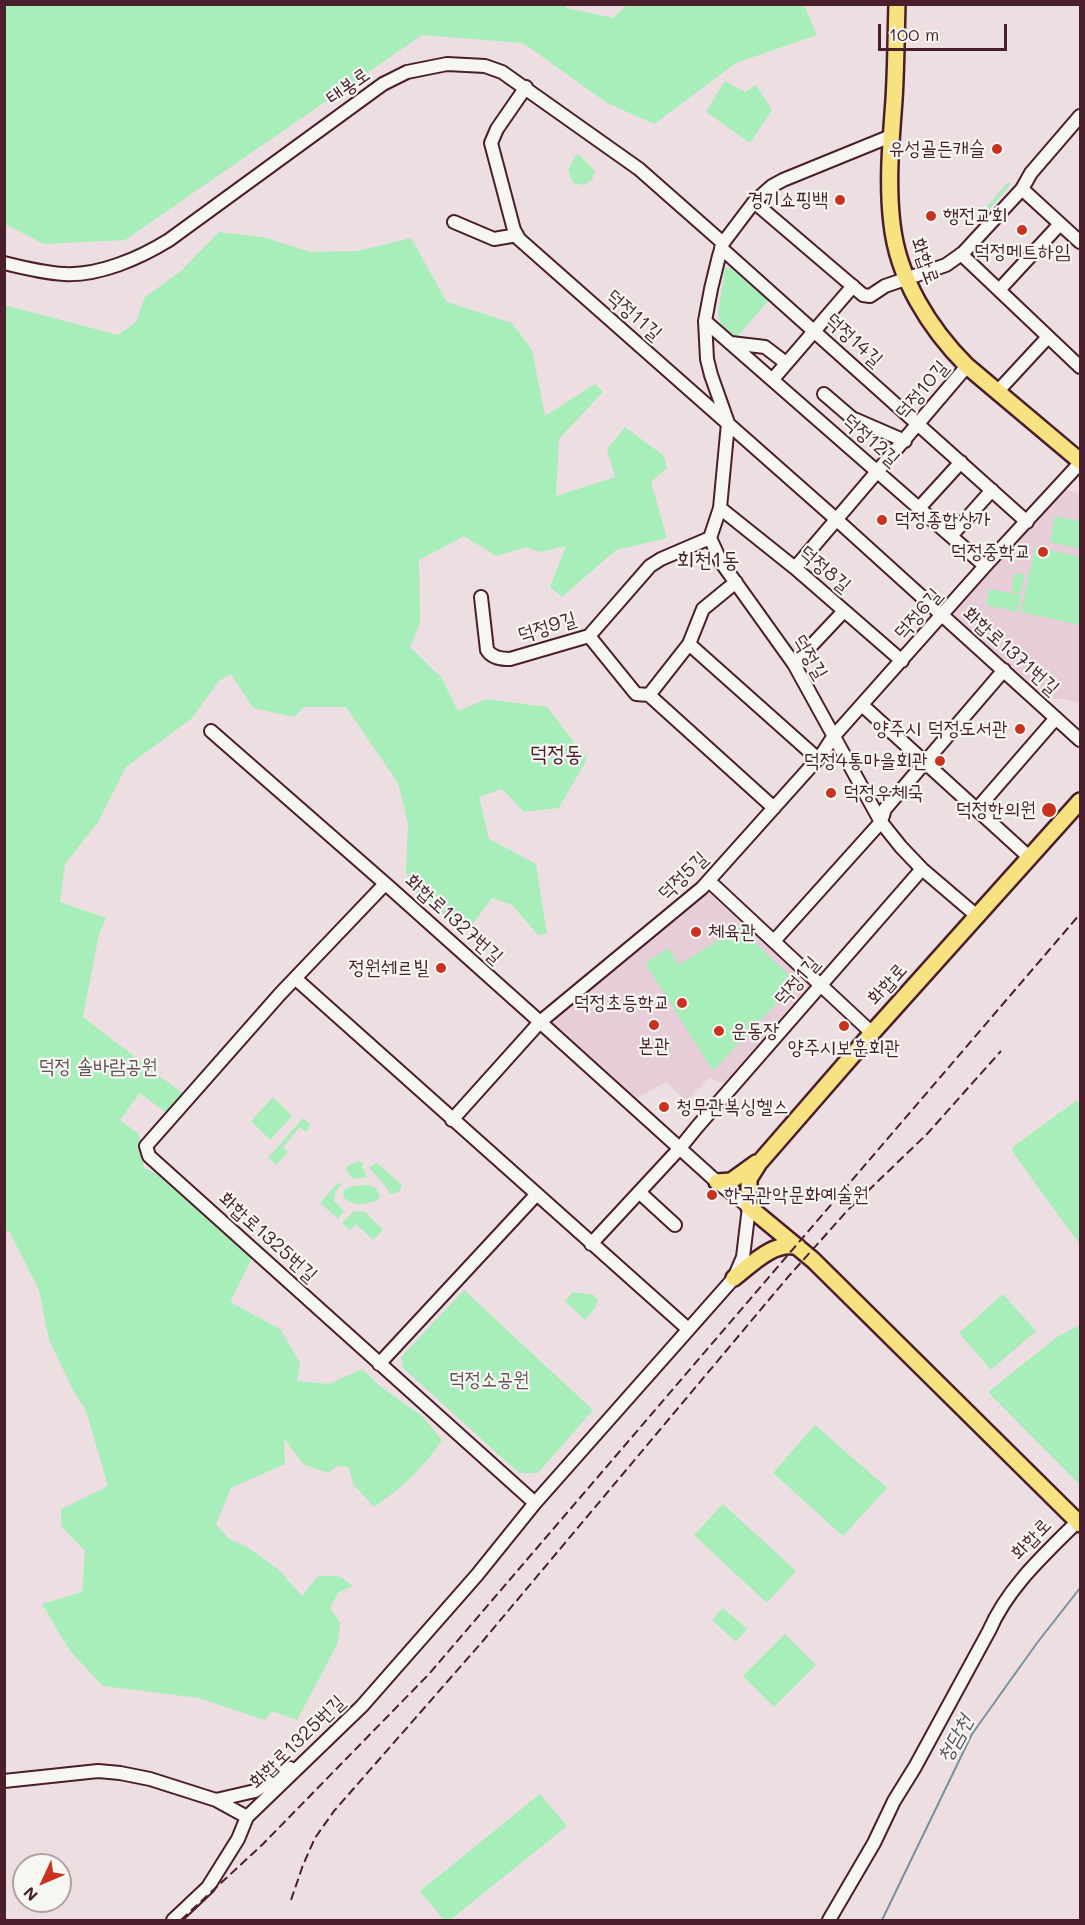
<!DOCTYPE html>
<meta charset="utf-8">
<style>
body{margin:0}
#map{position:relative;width:1085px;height:1925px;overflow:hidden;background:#eddee2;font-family:Mali,sans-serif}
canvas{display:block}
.frame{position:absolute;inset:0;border:6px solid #4a1f2b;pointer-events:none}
.north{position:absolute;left:12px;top:1853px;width:60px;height:60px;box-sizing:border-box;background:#f6f6f2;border:2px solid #b1a0a2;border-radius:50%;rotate:226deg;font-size:16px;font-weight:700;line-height:24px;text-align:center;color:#4a1f2b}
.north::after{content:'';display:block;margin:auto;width:21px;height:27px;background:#c8321e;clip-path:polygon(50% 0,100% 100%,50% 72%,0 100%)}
.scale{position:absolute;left:878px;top:24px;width:129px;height:27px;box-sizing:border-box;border:3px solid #4a1f2b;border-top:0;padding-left:8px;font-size:18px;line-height:21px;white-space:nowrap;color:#4a1f2b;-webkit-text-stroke:4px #f6f6f2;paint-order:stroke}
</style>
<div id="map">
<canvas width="1085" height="1925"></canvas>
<div class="frame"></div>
<div class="north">N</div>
<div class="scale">100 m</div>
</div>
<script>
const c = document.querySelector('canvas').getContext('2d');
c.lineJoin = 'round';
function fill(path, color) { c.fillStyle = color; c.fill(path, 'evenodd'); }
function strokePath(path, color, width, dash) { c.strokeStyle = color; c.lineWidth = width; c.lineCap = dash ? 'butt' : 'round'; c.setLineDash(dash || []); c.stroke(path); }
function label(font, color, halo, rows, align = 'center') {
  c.font = font + ' Mali,"Poor Story",sans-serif'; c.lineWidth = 4.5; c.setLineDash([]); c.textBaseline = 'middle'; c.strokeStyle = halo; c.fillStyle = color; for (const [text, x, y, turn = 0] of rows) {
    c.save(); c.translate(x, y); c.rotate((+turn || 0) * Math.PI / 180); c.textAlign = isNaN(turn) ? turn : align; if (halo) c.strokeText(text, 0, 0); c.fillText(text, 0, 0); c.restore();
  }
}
const built = new Path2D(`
 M 1064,489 L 1080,494 L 1080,703 L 1063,699 L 1042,699 L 953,620 L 952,611 Z
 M 709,893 L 810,985 L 724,1084 L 709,1078 L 686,1101 L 666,1082 L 634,1100 L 547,1022 Z`);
const green = new Path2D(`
 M 563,4 L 567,8 L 613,18 L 627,5 L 804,5 L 817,35 L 736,63 L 654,124 L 607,103 L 523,43 L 422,35 L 125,240 L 44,244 L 5,224 L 5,5 Z
 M 725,81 L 745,92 L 756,85 L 772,110 L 750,143 L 706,112 Z
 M 578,154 L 595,171 L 592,180 L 584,185 L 573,183 L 568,170 L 575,156 Z
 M 1008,182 L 1011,184 L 976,225 L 973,223 Z
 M 219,232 L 263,237 L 311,252 L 358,251 L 411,238 L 447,302 L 512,323 L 532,350 L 545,416 L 595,384 L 603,392 L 559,439 L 556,496 L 615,477 L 607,449 L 625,427 L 664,456 L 667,468 L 651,482 L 667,538 L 616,550 L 562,597 L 550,587 L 566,546 L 540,552 L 526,547 L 496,556 L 464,536 L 419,560 L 420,623 L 410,647 L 441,677 L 458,711 L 487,699 L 547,707 L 587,759 L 559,808 L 524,812 L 502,789 L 479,797 L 489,839 L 536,864 L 547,934 L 538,935 L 512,905 L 492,898 L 467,932 L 416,893 L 406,872 L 408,824 L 398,783 L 346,707 L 304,707 L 294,717 L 253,708 L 231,674 L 219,681 L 191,719 L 126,767 L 98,822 L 65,864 L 60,902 L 106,918 L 99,934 L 83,1017 L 183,1094 L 168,1114 L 140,1093 L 120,1120 L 139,1134 L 144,1168 L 168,1179 L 254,1254 L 230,1302 L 280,1329 L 300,1363 L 297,1381 L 328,1384 L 362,1369 L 380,1386 L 422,1416 L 442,1440 C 422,1469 403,1487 374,1507 L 353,1484 L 349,1467 L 337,1466 L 328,1473 L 303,1464 L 284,1438 L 285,1464 L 231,1488 L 216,1524 L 229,1539 L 247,1547 L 278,1569 L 302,1596 L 318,1576 L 339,1576 L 353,1586 L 338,1593 L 330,1608 L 340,1623 L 337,1645 L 297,1720 L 272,1711 L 265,1720 L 199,1698 L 103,1686 L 70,1651 L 42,1604 L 82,1592 L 85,1551 L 61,1526 L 61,1509 L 108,1486 L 86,1411 L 73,1390 L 49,1340 L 39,1290 L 9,1231 L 5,1232 L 4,305 L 118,335 L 136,322 L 145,297 L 181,271 Z
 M 725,268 L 731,268 L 770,299 L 735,339 L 721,327 L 718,314 Z
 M 1055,516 L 1080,521 L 1080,549 L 1050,542 Z
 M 1035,547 L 1080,557 L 1080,625 L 1021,612 Z
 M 1015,573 L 1025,575 L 1021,593 L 1011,591 Z
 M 989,589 L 1021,595 L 1018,612 L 986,605 Z
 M 739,927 L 789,975 L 782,983 L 789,990 L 713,1071 L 645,963 L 668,948 L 679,965 Z
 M 273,1097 L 292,1116 L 270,1140 L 251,1121 Z
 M 1076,1101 L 1080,1102 L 1080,1245 L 1012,1151 L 1014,1146 Z
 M 303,1118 L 310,1125 L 306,1132 L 300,1127 L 283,1147 L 288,1152 L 276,1165 L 268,1158 Z
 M 358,1161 L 363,1163 L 362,1167 L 367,1177 L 353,1179 L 346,1170 L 347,1166 Z
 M 377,1163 L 402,1185 L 399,1192 L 390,1194 C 383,1180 377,1179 369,1167 Z
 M 343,1182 L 335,1193 L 334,1201 L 344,1211 L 338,1219 L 320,1203 L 336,1185 Z
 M 367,1185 L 375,1187 L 380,1196 L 378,1200 C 364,1205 354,1207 343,1197 L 344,1190 L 352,1186 Z
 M 354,1211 L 365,1212 L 383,1230 L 373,1240 L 356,1224 L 350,1230 L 342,1223 Z
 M 464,1290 L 593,1410 L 538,1473 L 519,1473 L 403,1368 L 401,1357 Z
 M 573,1292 L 594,1295 L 598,1300 L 595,1308 L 585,1320 L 565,1301 Z
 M 1003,1294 L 1036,1331 L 991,1370 L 959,1333 Z
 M 1080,1325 L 1080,1485 L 988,1392 L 1057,1337 Z
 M 815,1425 L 887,1488 L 843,1536 L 773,1473 Z
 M 723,1504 L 796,1571 L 767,1603 L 694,1535 Z
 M 723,1608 L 747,1629 L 736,1642 L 712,1620 Z
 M 785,1634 L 816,1665 L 774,1707 L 743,1676 Z
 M 540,1794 L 567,1826 L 450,1920 L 444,1920 L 420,1891 Z`);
const stream = new Path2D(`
 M 882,1920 L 972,1734 L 1037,1643 L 1080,1588`);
const minor = new Path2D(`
 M 526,87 L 497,129 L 491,143 L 514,230 L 519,239 L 837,520 L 1080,740
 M 891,136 L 783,180 L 772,186 L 754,202 L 723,243 L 719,256 L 711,289 L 705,321 L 707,359 L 711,375 L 728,423 L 720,508 L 710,538 L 721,562 L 794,664 L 881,822 L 901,847 L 922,869 L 977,916
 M 1022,189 L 1080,242
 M 754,202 L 863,295 L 870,296 L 885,286 L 946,265 L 963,253 L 1022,189 L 1031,173 L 1080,116
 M 454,222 L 494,239 L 517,235
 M 721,248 L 1027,522
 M 961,254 L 1080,367
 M 4,263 C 24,268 44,273 64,274 C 99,276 140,258 169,240 L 383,84 L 407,72 L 447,64 L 485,66 L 502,72 L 639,169 L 723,243
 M 999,290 L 1060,224
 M 705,321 L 985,566
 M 731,343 L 765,347 L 786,363
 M 773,379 L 853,286
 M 998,391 L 1048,337
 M 824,394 L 852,418 L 905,441
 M 720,508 L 795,568 L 902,661
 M 919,508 L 961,462
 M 951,536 L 992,490
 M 795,568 L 967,366
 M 481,597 L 487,650 C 492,658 501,659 510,659 L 589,636 L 650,566 L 661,559 L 710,538
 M 589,636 L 636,694 L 649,695 L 774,808
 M 689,644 L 818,759
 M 794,664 L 844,611
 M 649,695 L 689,644 L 703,609 L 736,582
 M 862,705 L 1029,857
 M 211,731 L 388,886
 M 977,809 L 1056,718
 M 709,881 L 872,1033
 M 774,941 L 881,822 L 885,809 L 1004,670
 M 296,979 L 688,1329
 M 639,1192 L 675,1225
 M 591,1244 L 680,1148 L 697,1127 L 922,869
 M 379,1364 L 536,1195
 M 535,1503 L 149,1156 L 146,1146 L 280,994 L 384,885 L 388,886 L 540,1022 L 702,888 L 822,754 L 833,737 L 985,566 L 1080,463
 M 4,1781 L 98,1771 L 120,1773 L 150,1779 L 216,1800 L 247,1817 L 362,1706 L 477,1575 L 535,1503 L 734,1278 L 743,1257 L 749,1207 L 717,1182 L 540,1022 L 452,1120
 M 216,1800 L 255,1791 L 290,1768
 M 173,1920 L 208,1887 L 238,1839 L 247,1817
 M 829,1920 L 874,1843 L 894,1801 L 915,1767 L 989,1631 C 1008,1587 1044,1555 1078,1521`);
const major = new Path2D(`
 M 897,4 C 896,36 896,68 894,100 C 891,141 887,183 892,224 C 898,278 929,328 967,366 L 1080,461
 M 1080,801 L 872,1033 L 759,1163 L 749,1179 L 749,1207 L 813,1260 L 1080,1524
 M 717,1182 L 731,1181 L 756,1163
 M 734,1278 C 751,1265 774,1240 798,1247`);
const rail = new Path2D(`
 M 291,1900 L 303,1865 L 315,1838 L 334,1811 L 482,1642 L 788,1277 L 847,1211 L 927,1134 L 1001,1051
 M 181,1920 L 263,1844 L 429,1674 L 1080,914`);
const markers = [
 [997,149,6,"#c8321e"],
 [840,200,6,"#c8321e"],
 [931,216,6,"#c8321e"],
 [1022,230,6,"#c8321e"],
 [882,520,6,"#c8321e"],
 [1043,552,6,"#c8321e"],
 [1020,729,6,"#c8321e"],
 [940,761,6,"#c8321e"],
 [831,793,6,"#c8321e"],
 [1049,810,8,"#c8321e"],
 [696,932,6,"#c8321e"],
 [441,968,6,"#c8321e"],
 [682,1003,6,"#c8321e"],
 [654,1025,6,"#c8321e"],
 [844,1026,6,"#c8321e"],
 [719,1031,6,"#c8321e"],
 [664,1107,6,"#c8321e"],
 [712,1195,6,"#c8321e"]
];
const streetNames = [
 ["태봉로",348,86,-35],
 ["화합로",925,261,70],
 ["덕정11길",634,315,41],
 ["덕정14길",854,340,42],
 ["덕정10길",922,390,-50],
 ["덕정12길",871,440,41],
 ["덕정8길",825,569,40],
 ["덕정6길",918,614,-49],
 ["덕정9길",547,627,-17],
 ["화합로1371번길",1011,651,42],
 ["덕정길",810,657,59],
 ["덕정5길",683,876,-44],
 ["화합로1327번길",454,919,42],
 ["덕정1길",797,981,-49],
 ["화합로",887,984,-48],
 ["화합로1325번길",268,1237,42],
 ["화합로",1031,1539,-46],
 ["화합로1325번길",297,1742,-44]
];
const poiNames = [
 ["유성골든캐슬",985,149],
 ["경기쇼핑백",828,200],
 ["행전교회",943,216,"left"],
 ["덕정메트하임",1022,252,"center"],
 ["덕정종합상가",894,520,"left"],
 ["덕정중학교",1031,552],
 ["양주시 덕정도서관",1008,729],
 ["덕정4통마을회관",928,761],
 ["덕정우체국",843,793,"left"],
 ["덕정한의원",1036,810],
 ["체육관",708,932,"left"],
 ["정원쉐르빌",429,968],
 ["덕정초등학교",670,1003],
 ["운동장",731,1031,"left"],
 ["본관",654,1046,"center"],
 ["양주시보훈회관",844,1048,"center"],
 ["청무관복싱헬스",676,1107,"left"],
 ["한국관악문화예술원",724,1195,"left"]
];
const parkNames = [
 ["덕정 솔바람공원",98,1067],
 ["덕정소공원",489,1380]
];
const waterNames = [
 ["청담천",955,1739,-61]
];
const quarterNames = [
 ["회천1동",708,560],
 ["덕정동",556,754]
];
fill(built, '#e7cdd7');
fill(green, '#a7eebb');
strokePath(stream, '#7492a0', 2);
strokePath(minor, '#4a1f2b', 16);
strokePath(major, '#4a1f2b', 20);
strokePath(minor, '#f6f6f2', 12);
strokePath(major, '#f7e281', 15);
strokePath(rail, '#4a1f2b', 2, [9, 4.5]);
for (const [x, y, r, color] of markers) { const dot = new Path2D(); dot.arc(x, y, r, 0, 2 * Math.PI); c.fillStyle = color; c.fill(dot); strokePath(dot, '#f6f6f2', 2); }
label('20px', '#4a1f2b', '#f6f6f2', streetNames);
label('20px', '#4a1f2b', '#f6f6f2', poiNames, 'right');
label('20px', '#61534f', '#f6f6f2', parkNames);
label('italic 21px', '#5c4f5c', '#f6f6f2', waterNames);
label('22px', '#4a1f2b', '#f6f6f2', quarterNames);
</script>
